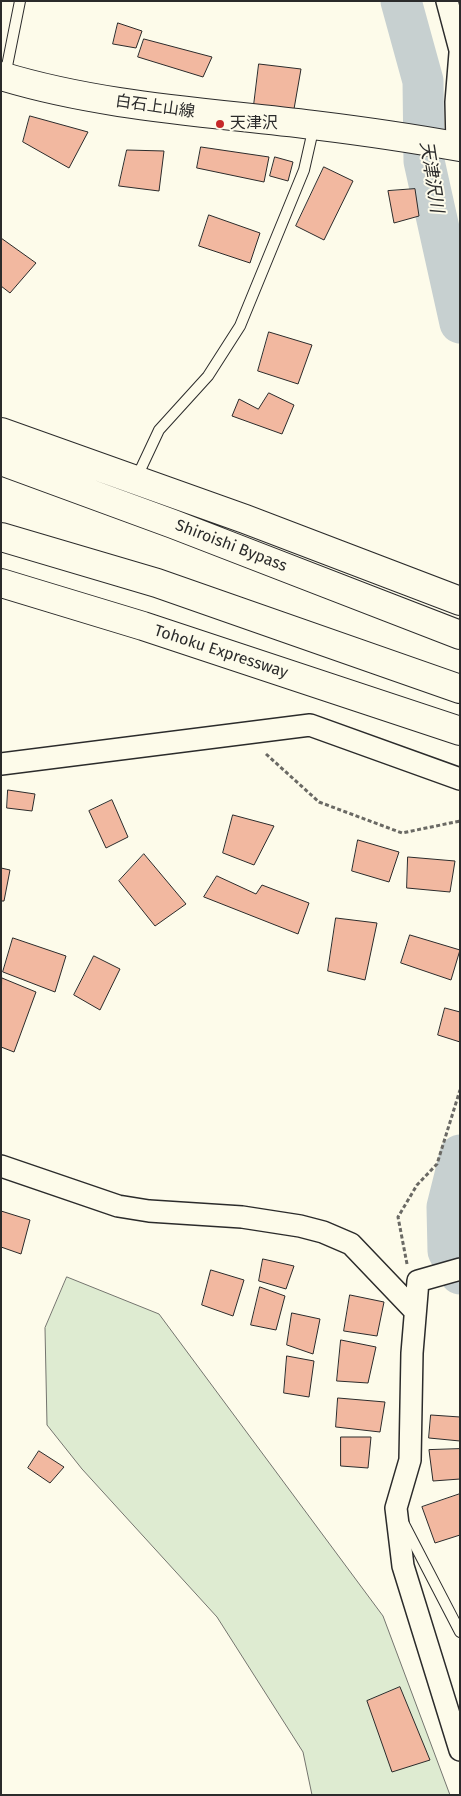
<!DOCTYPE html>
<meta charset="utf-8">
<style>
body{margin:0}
#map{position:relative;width:461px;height:1796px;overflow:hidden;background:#fdfbea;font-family:"Fira Sans",sans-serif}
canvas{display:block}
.frame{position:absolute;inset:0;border:2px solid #2b2b2b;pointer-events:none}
</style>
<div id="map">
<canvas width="461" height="1796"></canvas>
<div class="frame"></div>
</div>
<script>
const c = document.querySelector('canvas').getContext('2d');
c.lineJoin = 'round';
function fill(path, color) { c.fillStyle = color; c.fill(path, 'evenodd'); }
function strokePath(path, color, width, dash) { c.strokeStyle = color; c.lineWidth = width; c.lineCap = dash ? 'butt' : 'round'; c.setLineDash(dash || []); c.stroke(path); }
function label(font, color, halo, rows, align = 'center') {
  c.font = font + ' "Fira Sans","Noto Sans JP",sans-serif'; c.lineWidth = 4; c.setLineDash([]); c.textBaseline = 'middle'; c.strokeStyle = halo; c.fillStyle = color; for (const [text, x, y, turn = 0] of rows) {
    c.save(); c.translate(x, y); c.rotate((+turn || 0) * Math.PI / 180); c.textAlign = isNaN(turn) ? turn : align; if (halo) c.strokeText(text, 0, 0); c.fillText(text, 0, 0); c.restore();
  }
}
const green = new Path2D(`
 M 67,1277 L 159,1314 L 383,1616 L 450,1795 L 312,1795 L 303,1752 L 217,1617 L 82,1469 L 47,1425 L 45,1328 Z`);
const river = new Path2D(`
 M 401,1 L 423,81 L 424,161 L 460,323
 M 460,1155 L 447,1207 L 448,1251 L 460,1274`);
const building = new Path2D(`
 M 118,23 L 142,31 L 136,48 L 113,44 Z
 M 144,39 L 212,57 L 203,77 L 138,57 Z
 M 259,64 L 301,69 L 294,109 L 254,105 Z
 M 30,116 L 88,132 L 69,168 L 23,142 Z
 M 201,147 L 269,157 L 264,182 L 197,168 Z
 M 127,150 L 164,151 L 159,191 L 119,186 Z
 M 275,157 L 293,162 L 288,181 L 270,176 Z
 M 324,167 L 353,181 L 324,240 L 296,226 Z
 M 415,189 L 419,216 L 394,223 L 388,191 Z
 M 209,215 L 260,233 L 250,263 L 199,246 Z
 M 1,238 L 36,263 L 10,293 L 1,286 Z
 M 269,332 L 312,345 L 298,384 L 258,371 Z
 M 269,393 L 294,405 L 282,434 L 232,416 L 239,399 L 258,409 Z
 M 8,790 L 35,794 L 32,811 L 7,808 Z
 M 112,800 L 128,837 L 106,848 L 89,811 Z
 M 233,815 L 274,826 L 254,865 L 223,853 Z
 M 358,840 L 399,852 L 389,882 L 352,871 Z
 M 144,854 L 186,904 L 155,926 L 119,881 Z
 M 408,857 L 455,861 L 450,892 L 407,888 Z
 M 1,868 L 10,870 L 4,901 L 1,901 Z
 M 217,876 L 256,894 L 262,885 L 309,903 L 298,934 L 204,897 Z
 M 336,918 L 377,923 L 365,980 L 328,971 Z
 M 410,935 L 460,950 L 451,980 L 401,963 Z
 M 13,938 L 66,956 L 55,992 L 3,972 Z
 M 94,956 L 120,969 L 100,1010 L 74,995 Z
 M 2,978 L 36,992 L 14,1052 L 1,1047 Z
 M 445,1008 L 460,1012 L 460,1042 L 438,1035 Z
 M 1,1211 L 30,1220 L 21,1254 L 1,1247 Z
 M 263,1259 L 294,1266 L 286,1289 L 259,1281 Z
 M 211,1270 L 244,1280 L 233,1316 L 202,1305 Z
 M 260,1287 L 285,1296 L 276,1330 L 251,1325 Z
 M 350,1295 L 384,1302 L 377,1336 L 344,1331 Z
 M 292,1313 L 320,1319 L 313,1354 L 287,1345 Z
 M 341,1340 L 376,1347 L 368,1383 L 337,1381 Z
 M 287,1356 L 314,1361 L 309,1397 L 284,1393 Z
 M 338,1398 L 385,1402 L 380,1432 L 336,1427 Z
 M 431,1415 L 460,1417 L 460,1441 L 429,1438 Z
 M 341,1437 L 371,1437 L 368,1468 L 341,1466 Z
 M 460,1449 L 460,1479 L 433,1481 L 429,1450 Z
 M 39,1451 L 64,1467 L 50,1483 L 28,1468 Z
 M 460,1494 L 460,1535 L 435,1543 L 422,1507 Z
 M 400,1687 L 430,1760 L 392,1772 L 367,1701 Z`);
const path = new Path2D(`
 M 266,754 L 319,802 L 402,833 L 460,821
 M 407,1264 L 398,1217 L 417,1185 L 437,1164 L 460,1090`);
const lane = new Path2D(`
 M 5,76 L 20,1
 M 136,479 L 159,430 L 208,376 L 240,326 L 304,170 L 314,126
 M 404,1524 L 460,1632`);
const street = new Path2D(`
 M 447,1 L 460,50
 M 457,147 L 456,102 L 460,53
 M 1,764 L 310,725 L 460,779
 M 1,1166 L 118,1206 L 149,1211 L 242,1217 L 300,1226 L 323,1232 L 351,1244 L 414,1310
 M 460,1269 L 418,1281 L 412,1353 L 410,1460 L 396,1508 L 403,1566 L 460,1750`);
const primary = new Path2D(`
 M 1,76 C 103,107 208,112 313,125 C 362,131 411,138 460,147`);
const highway = new Path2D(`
 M 1,432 L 245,519 L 460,601
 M 1,461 L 173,524 L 460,635
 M 1,537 L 157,583 L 460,689
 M 1,583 L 143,626 L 460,731`);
const markers = [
 [220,124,5,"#c62828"]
];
const streetNames = [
 ["白石上山線",155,107,8],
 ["Shiroishi Bypass",231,546,21],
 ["Tohoku Expressway",221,652,18]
];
const poiNames = [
 ["天津沢",230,124]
];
const waterNames = [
 ["天津沢川",431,177,81]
];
fill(green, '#deebd1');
strokePath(green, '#74746e', 1);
strokePath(river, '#c7d0d0', 41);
fill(building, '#f2b8a0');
strokePath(building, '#2b2b2b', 1);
strokePath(lane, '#2b2b2b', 12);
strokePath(street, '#2b2b2b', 24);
strokePath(primary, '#2b2b2b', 30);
strokePath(highway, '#2b2b2b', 30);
strokePath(path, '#6a6964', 3, [4, 2.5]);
strokePath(lane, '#fdfbea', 10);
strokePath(street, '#fdfbea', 21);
strokePath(primary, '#fdfbea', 28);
strokePath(highway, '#fdfbea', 28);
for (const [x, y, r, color] of markers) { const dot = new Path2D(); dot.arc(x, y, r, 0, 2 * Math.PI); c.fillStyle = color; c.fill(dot); strokePath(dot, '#fdfbea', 2); }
label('16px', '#2b2b2b', '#fdfbea', streetNames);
label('16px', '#2b2b2b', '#fdfbea', poiNames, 'left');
label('italic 18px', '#2b2b2b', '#fdfbea', waterNames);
</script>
